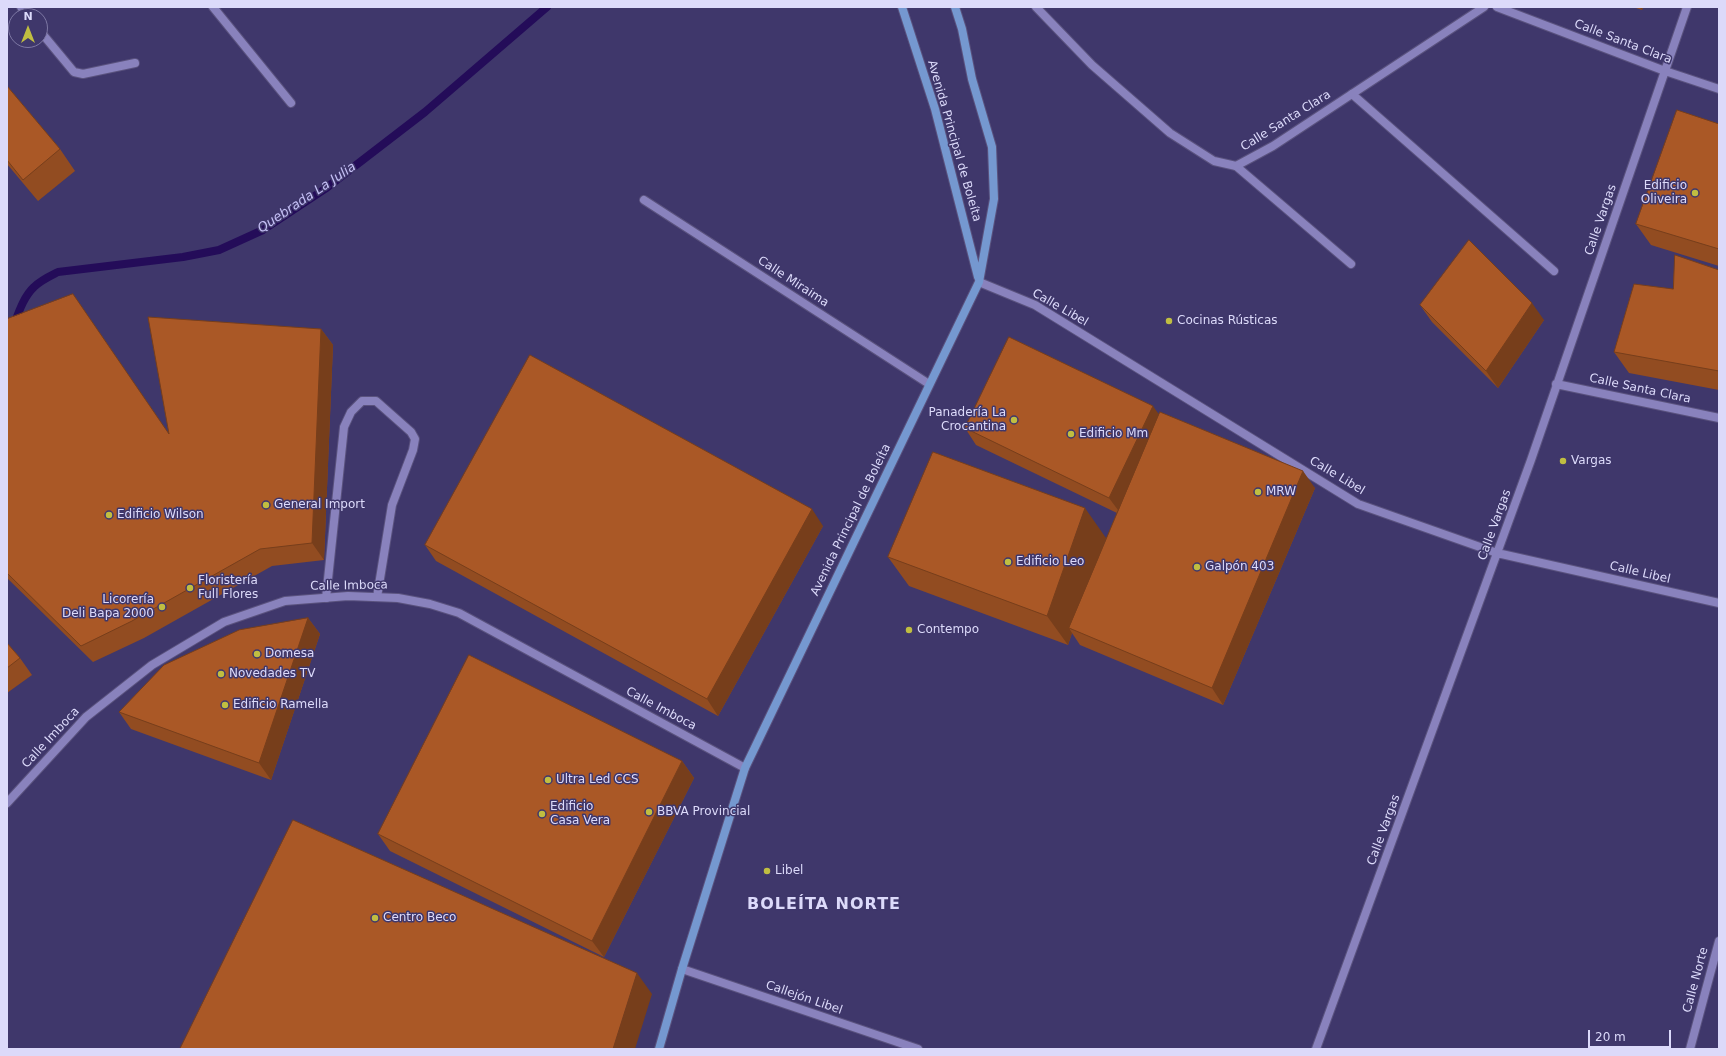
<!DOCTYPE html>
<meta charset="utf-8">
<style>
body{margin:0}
#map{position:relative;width:1726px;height:1056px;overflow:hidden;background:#3f376b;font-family:"DejaVu Sans",sans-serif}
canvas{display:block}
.frame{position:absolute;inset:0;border:8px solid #dcdafa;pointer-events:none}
.north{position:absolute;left:8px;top:8px;width:40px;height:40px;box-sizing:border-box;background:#3f376b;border:1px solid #7e78a4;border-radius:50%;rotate:0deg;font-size:11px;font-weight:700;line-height:16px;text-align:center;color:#dcdafa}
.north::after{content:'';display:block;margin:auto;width:14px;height:18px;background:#c0be41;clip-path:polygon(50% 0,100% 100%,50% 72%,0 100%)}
.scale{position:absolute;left:1588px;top:1030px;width:83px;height:18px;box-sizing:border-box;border:2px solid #dcdafa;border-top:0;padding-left:5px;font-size:12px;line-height:14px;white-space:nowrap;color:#dcdafa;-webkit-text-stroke:3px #3f376b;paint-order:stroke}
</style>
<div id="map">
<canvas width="1726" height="1056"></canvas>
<div class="frame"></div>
<div class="north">N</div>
<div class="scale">20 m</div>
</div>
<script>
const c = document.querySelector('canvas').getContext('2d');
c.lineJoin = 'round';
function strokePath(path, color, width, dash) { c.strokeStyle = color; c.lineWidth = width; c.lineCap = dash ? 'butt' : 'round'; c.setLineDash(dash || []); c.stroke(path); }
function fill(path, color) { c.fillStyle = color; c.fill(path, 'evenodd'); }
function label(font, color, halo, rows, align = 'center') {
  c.font = font + ' "DejaVu Sans",sans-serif'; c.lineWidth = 3; c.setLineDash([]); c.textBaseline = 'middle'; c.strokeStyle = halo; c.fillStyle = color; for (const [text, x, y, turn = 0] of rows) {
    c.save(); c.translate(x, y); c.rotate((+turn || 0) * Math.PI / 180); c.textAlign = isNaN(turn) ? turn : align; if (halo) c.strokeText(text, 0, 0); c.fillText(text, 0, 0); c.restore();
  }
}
const stream = new Path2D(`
 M 7,341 C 16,324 20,300 34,287 C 41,280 50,276 58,272 L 183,257 L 219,250 L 263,230 L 325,189 L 425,112 L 547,7`);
const lane = new Path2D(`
 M 21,7 L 28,16
 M 40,31 L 74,72 L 83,74 L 135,63
 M 1352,94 L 1554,271
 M 1236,166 L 1351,264
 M 326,598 L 344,427 L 351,412 L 362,401 L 376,401 L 411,432 L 415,439 L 413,450 L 392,505 L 377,597`);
const street = new Path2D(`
 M 213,7 L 291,103
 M 1036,7 L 1092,65 L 1170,133 L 1214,161 L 1236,166 L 1273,146 L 1484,7
 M 1497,7 L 1665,71 L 1719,89
 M 644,200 L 929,384
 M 979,282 L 1035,305 L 1358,504 L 1497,553 L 1719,603
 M 1556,384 L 1719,418
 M 7,803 L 86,717 L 152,665 L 224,622 L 285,601 L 348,596 L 398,598 L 430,604 L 459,613 L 745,768
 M 682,969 L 918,1049
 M 1316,1049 L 1531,460 L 1687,7
 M 1690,1049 L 1719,941`);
const secondary = new Path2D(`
 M 902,7 L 935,109 L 978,277
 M 659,1049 L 682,969 L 745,768 L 979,282 L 994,199 L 992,147 L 972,79 L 962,29 L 955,7`);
const wall = new Path2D(`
 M 1633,7 L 1643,7 L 1642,10 Z
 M 7,86 L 60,149 L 75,171 L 38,201 L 7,164 Z
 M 1719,124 L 1719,266 L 1651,245 L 1636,224 Z
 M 1719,270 L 1719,390 L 1629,373 L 1614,352 L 1673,289 Z
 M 1420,305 L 1544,320 L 1498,388 L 1432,322 Z
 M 7,319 L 168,434 L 321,329 L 333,345 L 324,560 L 272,566 L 144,638 L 93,662 L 7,578 Z
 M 1159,414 L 1315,488 L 1223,705 L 1080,645 L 1072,633 L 1068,645 L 909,586 L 888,557 L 1106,538 L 1102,549 L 1117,513 L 976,445 L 965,428 Z
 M 823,526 L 718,716 L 436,561 L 425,545 Z
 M 308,618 L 320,634 L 271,780 L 131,729 L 119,712 Z
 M 7,643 L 20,658 L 32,675 L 7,693 Z
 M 682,761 L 694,778 L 604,957 L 390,851 L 378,834 Z`);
const shadedWall = new Path2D(`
 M 1639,7 L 1643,7 L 1642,10 Z
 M 1532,303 L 1544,320 L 1498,388 L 1486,371 Z
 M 321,329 L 333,345 L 324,560 L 312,543 Z
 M 1153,406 L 1165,423 L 1121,514 L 1109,498 Z
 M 1303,471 L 1315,488 L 1223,705 L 1212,688 Z
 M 1085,508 L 1106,538 L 1073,630 L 1069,628 L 1072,633 L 1068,645 L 1047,616 Z
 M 812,509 L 823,526 L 718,716 L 707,699 Z
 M 308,618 L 320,634 L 271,780 L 259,763 Z
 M 682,761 L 694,778 L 604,957 L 592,941 Z
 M 637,973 L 652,994 L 635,1049 L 613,1049 Z`);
const building = new Path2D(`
 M 7,86 L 60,149 L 23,180 L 7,160 Z
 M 1677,110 L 1719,124 L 1719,249 L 1636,224 Z
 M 1469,240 L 1532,303 L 1486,371 L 1420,305 Z
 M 1675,255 L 1719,270 L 1719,371 L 1614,352 L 1634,284 L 1673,289 Z
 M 73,294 L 169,434 L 148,317 L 321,329 L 312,543 L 260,549 L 132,621 L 81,646 L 7,573 L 7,319 Z
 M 1009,337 L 1153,406 L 1109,498 L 965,428 Z
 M 530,355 L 812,509 L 707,699 L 425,545 Z
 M 1160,412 L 1303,471 L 1212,688 L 1069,628 Z
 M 933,452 L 1085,508 L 1047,616 L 888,557 Z
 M 308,618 L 259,763 L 119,712 L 164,665 L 239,630 Z
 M 7,643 L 20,658 L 7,668 Z
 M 469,655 L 682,761 L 592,941 L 378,834 Z
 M 293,820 L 637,973 L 613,1049 L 180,1049 Z`);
const markers = [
 [1695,193,4,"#c0be41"],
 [1169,321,4,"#c0be41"],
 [1014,420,4,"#c0be41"],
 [1071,434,4,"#c0be41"],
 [1563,461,4,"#c0be41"],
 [1258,492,4,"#c0be41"],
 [266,505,4,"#c0be41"],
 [109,515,4,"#c0be41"],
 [1008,562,4,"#c0be41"],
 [1197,567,4,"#c0be41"],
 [190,588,4,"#c0be41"],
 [162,607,4,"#c0be41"],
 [909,630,4,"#c0be41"],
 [257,654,4,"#c0be41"],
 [221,674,4,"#c0be41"],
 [225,705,4,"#c0be41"],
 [548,780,4,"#c0be41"],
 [649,812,4,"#c0be41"],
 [542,814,4,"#c0be41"],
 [767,871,4,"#c0be41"],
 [375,918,4,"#c0be41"]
];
const streetNames = [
 ["Calle Santa Clara",1623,42,21],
 ["Calle Santa Clara",1286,121,-32],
 ["Avenida Principal de Boleíta",954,141,74],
 ["Calle Vargas",1601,220,-71],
 ["Calle Miraima",793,282,33],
 ["Calle Libel",1060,308,30],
 ["Calle Santa Clara",1640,389,12],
 ["Calle Libel",1337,476,31],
 ["Avenida Principal de Boleíta",851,520,-64],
 ["Calle Vargas",1495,525,-70],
 ["Calle Libel",1640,573,13],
 ["Calle Imboca",349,586,-1],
 ["Calle Imboca",661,709,28],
 ["Calle Imboca",51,738,-47],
 ["Calle Vargas",1384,830,-70],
 ["Calle Norte",1696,980,-75],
 ["Callejón Libel",804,998,19]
];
const poiNames = [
 ["Edificio",1687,186,"right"],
 ["Oliveira",1687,200,"right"],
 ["Cocinas Rústicas",1177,321],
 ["Panadería La",1006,413,"right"],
 ["Crocantina",1006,427,"right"],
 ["Edificio Mm",1079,434],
 ["Vargas",1571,461],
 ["MRW",1266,492],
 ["General Import",274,505],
 ["Edificio Wilson",117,515],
 ["Edificio Leo",1016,562],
 ["Galpón 403",1205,567],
 ["Floristería",198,581],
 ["Full Flores",198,595],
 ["Licorería",154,600,"right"],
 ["Deli Bapa 2000",154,614,"right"],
 ["Contempo",917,630],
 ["Domesa",265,654],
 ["Novedades TV",229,674],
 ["Edificio Ramella",233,705],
 ["Ultra Led CCS",556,780],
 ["Edificio",550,807],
 ["Casa Vera",550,821],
 ["BBVA Provincial",657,812],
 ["Libel",775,871],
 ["Centro Beco",383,918]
];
const waterNames = [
 ["Quebrada La Julia",307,198,-34]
];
const districtNames = [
 ["BOLEÍTA NORTE",824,905]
];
strokePath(stream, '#240c59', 8);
strokePath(lane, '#5a527e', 10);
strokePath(street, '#5a527e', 10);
strokePath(secondary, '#5a527e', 10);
strokePath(lane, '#8982bd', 8);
strokePath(street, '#8982bd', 8);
strokePath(secondary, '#7598d0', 8);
fill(wall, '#924c21');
fill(shadedWall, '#773e1b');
fill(building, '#aa5826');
strokePath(building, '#773e1b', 1);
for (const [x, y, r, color] of markers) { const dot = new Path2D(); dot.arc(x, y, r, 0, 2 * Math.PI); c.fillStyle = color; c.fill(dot); strokePath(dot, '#3f376b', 1.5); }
label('12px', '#dcdafa', '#3f376b', streetNames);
label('12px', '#dcdafa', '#3f376b', poiNames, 'left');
label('italic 13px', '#c5c0f6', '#3f376b', waterNames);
c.letterSpacing = '1px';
label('bold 16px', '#dcdafa', '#3f376b', districtNames);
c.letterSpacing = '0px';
</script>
